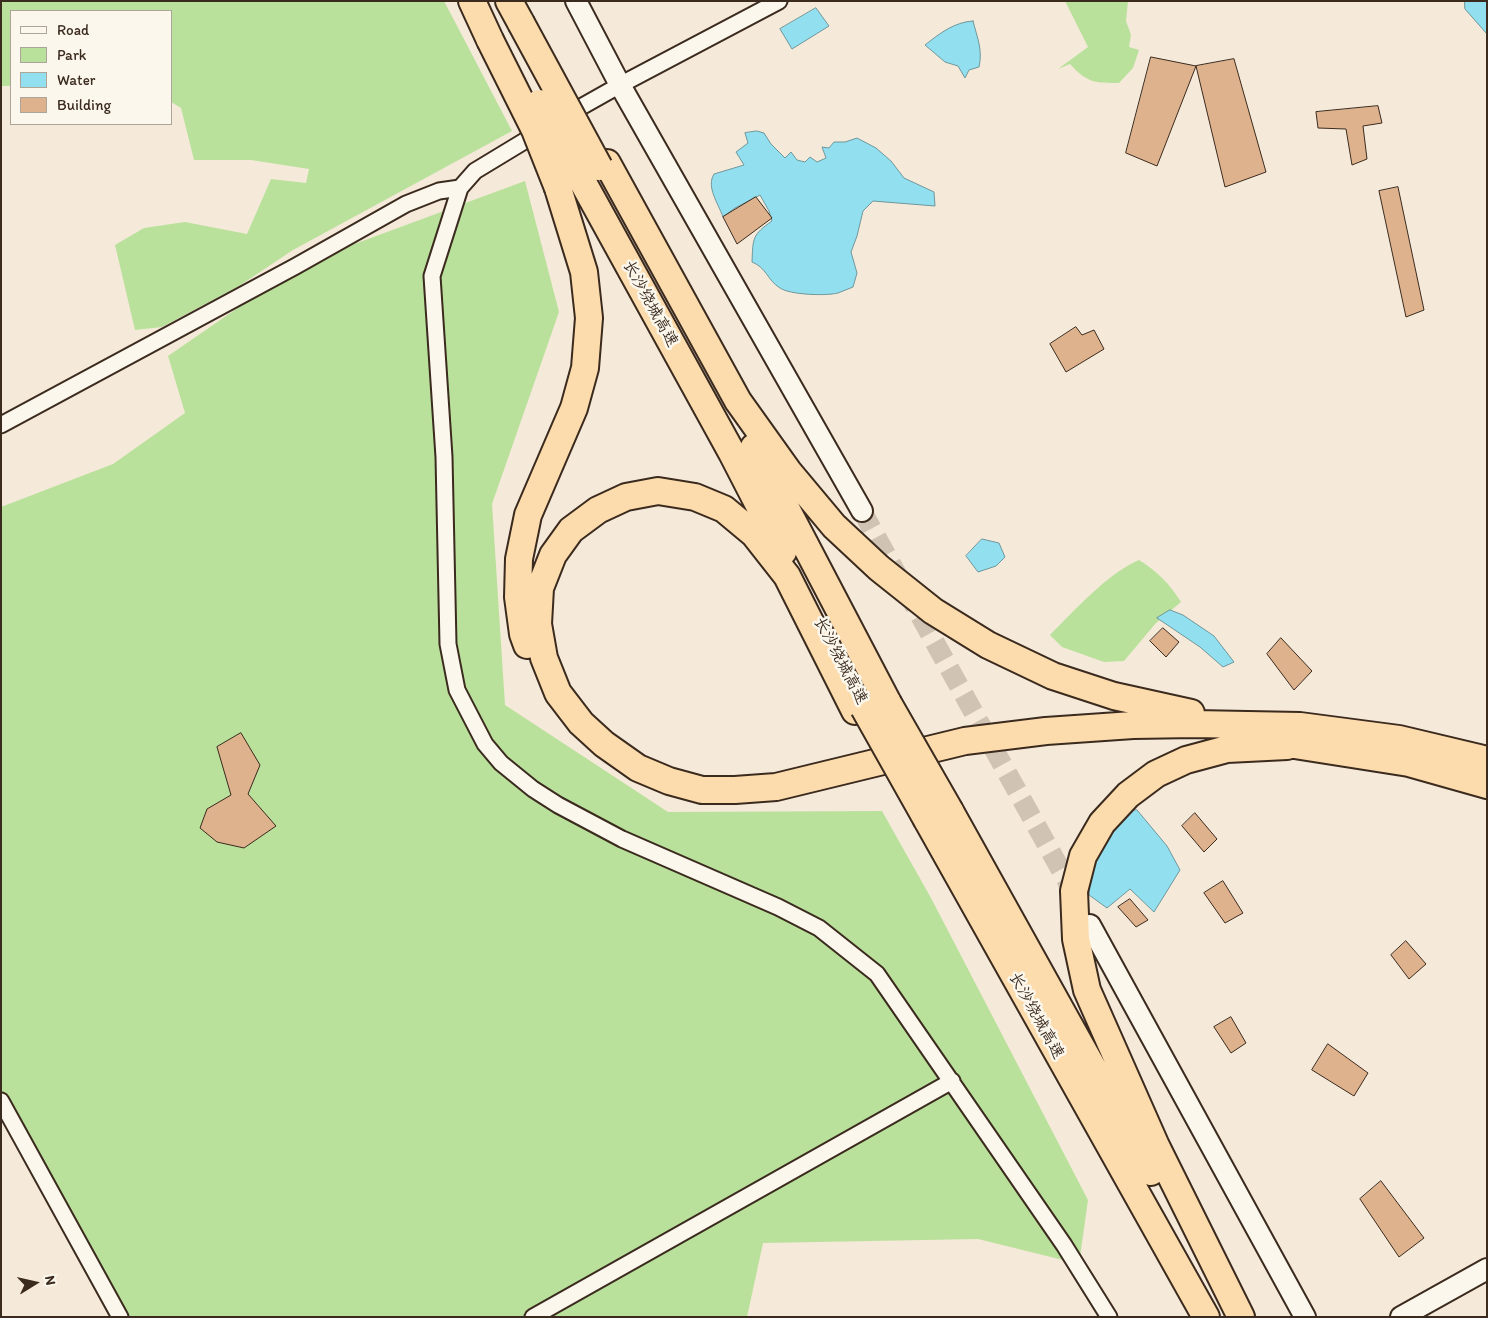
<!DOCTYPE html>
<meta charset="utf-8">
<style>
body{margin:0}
#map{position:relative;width:1488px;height:1318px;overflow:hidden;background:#f5e9d9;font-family:Itim,sans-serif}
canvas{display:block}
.frame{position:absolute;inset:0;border:2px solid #3b2a1e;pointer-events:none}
.legend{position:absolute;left:10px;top:10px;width:162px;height:115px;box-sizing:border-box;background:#fbf7ec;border:1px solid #aea59a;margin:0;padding:6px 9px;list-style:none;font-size:15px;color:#3b2a1e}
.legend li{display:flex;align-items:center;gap:10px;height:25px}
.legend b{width:25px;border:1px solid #aea59a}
.north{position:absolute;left:10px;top:1258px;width:50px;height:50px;-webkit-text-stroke:4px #fbf7ec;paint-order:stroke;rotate:80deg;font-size:14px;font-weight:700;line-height:20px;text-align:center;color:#3b2a1e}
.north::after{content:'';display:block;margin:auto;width:18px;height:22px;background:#3b2a1e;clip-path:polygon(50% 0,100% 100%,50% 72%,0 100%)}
</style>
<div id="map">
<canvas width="1488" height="1318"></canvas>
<div class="frame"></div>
<ul class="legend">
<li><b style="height:6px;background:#fbf7ec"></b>Road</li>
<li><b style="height:14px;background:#bae19c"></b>Park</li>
<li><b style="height:14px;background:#91dfef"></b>Water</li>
<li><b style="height:14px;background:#ddb28d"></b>Building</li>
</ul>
<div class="north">N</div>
</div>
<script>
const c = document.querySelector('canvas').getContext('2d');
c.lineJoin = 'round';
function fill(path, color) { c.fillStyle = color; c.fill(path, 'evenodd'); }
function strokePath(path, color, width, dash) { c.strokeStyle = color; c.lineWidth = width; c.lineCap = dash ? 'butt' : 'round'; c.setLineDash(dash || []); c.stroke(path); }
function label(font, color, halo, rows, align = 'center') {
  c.font = font + ' Itim,"LXGW WenKai TC",sans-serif'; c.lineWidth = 5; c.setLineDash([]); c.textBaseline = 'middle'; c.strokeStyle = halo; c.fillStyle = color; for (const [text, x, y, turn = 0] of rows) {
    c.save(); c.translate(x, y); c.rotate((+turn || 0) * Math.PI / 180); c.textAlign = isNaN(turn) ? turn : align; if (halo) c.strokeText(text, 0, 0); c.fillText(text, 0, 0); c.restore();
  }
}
const green = new Path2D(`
 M 4,1 L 444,1 L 512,131 L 293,250 L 239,286 L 162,327 L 135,330 L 115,245 L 144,228 L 185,222 L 247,234 L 271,179 L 306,183 L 309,169 L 251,160 L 194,160 L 181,108 L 171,102 L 171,11 L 11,11 L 11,86 L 1,86 L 1,4 Z
 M 1065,1 L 1128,1 L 1126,21 L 1131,35 L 1129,47 L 1139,50 L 1133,68 L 1119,83 C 1095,83 1087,83 1070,64 L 1058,69 L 1088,47 Z
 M 525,181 L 559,312 L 492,504 L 505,705 L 668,812 L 882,811 L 931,898 L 1088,1200 L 1079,1264 L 978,1239 L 763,1243 L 747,1317 L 119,1317 L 1,1100 L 1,507 L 113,464 L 185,413 L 168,356 L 303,263 Z
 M 1139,560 C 1157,571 1170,584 1181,602 L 1156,623 L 1124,661 L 1104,662 L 1062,647 L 1050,635 C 1074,611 1108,573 1139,560 Z`);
const water = new Path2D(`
 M 1465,1 L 1487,1 L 1487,34 L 1465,9 Z
 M 816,8 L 829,26 L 792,49 L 780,29 Z
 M 973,21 C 977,37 983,50 979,67 L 969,70 L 965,78 L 958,66 L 945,62 L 925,45 C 939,34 954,22 973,21 Z
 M 757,131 L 764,133 L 771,144 L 785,158 L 791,152 L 797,160 L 805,162 L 810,157 L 817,162 L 826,158 L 822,147 L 829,148 L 834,142 L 845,142 L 857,138 L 876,148 L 891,161 L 904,178 L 934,192 L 935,206 L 873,201 L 863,211 L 857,236 L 851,252 L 857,273 L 853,287 C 848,289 843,291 838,293 C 827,296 790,295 780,288 C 767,280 767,268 752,262 C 753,238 752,235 772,221 L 769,211 L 760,195 L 735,208 L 723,217 C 718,203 706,187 714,174 L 744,165 L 736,152 L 748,143 L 745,133 Z
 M 982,539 L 999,543 L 1005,557 L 996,566 L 978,572 L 966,556 Z
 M 1170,610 L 1183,615 L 1214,636 L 1234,662 L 1223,667 L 1200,647 L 1157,618 Z
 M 1137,810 L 1167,846 L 1180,870 L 1154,912 L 1130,889 L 1107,908 L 1089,895 L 1091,868 L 1110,832 L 1126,812 Z`);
const building = new Path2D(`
 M 1151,57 L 1196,66 L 1157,166 L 1126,153 Z
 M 1234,59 L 1266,172 L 1225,187 L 1196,66 Z
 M 1378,106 L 1382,123 L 1363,126 L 1367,159 L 1352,165 L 1346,129 L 1318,128 L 1316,112 Z
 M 1398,187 L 1424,310 L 1406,317 L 1379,191 Z
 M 756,197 L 772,218 L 737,244 L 723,217 Z
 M 1076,327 L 1082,335 L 1094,330 L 1104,349 L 1066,372 L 1050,344 Z
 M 1163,628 L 1179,642 L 1166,657 L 1150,641 Z
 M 1281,638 L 1312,671 L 1294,690 L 1267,654 Z
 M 241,733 L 260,765 L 248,794 L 276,826 L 244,848 L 217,842 L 200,828 L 207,809 L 231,795 L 217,747 Z
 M 1195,813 L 1217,839 L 1204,852 L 1182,826 Z
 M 1223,881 L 1243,913 L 1225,923 L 1204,893 Z
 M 1130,899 L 1148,920 L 1136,927 L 1118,907 Z
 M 1406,941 L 1426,964 L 1409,979 L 1391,955 Z
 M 1231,1017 L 1246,1043 L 1231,1053 L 1214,1027 Z
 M 1328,1044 L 1368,1073 L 1354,1096 L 1312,1070 Z
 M 1381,1181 L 1424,1238 L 1399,1257 L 1360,1199 Z`);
const secondaryTunnel = new Path2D(`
 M 862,511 L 1078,901`);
const street = new Path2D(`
 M 565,116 L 620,85 L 779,1
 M 541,131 L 475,171 L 460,188 L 432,276 L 444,457 L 448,644 L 457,690 L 485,744 L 501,763 L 533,789 L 558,805 L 622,839 L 778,907 L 819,928 L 877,974 L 1064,1245 L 1109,1317
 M 1,425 L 296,266 L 406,204 L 439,191 L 460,188
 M 1,1101 L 120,1317
 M 533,1317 L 952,1081`);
const secondary = new Path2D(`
 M 576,1 L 620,85 L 862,511
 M 1090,925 L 1305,1317
 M 1401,1317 L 1487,1269`);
const highway = new Path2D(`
 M 472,1 L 490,40
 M 509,1 L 521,23
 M 607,163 L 738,401 L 788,471 L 834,526 L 879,568 L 933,611 L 988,645 L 1053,676 L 1114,696 L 1191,713
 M 580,177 L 732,453 L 783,552
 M 754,447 L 888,703
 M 527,645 L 523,634 L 518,597 L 519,559 L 528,515 L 574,408 L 585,368 L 589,318 L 584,272 L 558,188
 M 855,711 L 787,576 L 754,534 L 724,509 L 695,497 L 658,491 L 626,497 L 598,510 L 571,530 L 553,555 L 540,588 L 538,624 L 544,658 L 558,693 L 581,723 L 604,744 L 638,768 L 669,781 L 702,790 L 735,790 L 776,787 L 965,741 L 1046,731 L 1133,725 L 1195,724 L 1300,726 L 1399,739 L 1487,760
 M 1269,741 L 1409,763 L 1487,785
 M 950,811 L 1151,1172
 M 927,820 L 1206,1317
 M 1241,1317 L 1156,1146 L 1087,990 L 1076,939 L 1074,891 L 1083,856 L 1102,823 L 1128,795 L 1156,774 L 1186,760 L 1227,749 L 1287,746`);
const highwayBridge = new Path2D(`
 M 521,23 L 599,167
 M 490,40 L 535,130 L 558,188
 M 539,103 L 580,177
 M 888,703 L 950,811
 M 864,708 L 927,820`);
const streetNames = [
 ["长沙绕城高速",650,304,61],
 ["长沙绕城高速",840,661,62],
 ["长沙绕城高速",1036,1016,61]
];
fill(green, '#bae19c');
fill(water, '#91dfef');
strokePath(water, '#6f979b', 1);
fill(building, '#ddb28d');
strokePath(building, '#3b2a1e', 1);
strokePath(secondaryTunnel, '#d0c3b4', 20, [20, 10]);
strokePath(street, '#3b2a1e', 19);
strokePath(secondary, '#3b2a1e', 24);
strokePath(highway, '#3b2a1e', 30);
strokePath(street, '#fbf7ec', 15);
strokePath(secondary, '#fbf7ec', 20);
strokePath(highway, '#fcdcac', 26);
strokePath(highwayBridge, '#3b2a1e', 30, []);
strokePath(highwayBridge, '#fcdcac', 26);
label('16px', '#3b2a1e', '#fbf7ec', streetNames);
</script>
